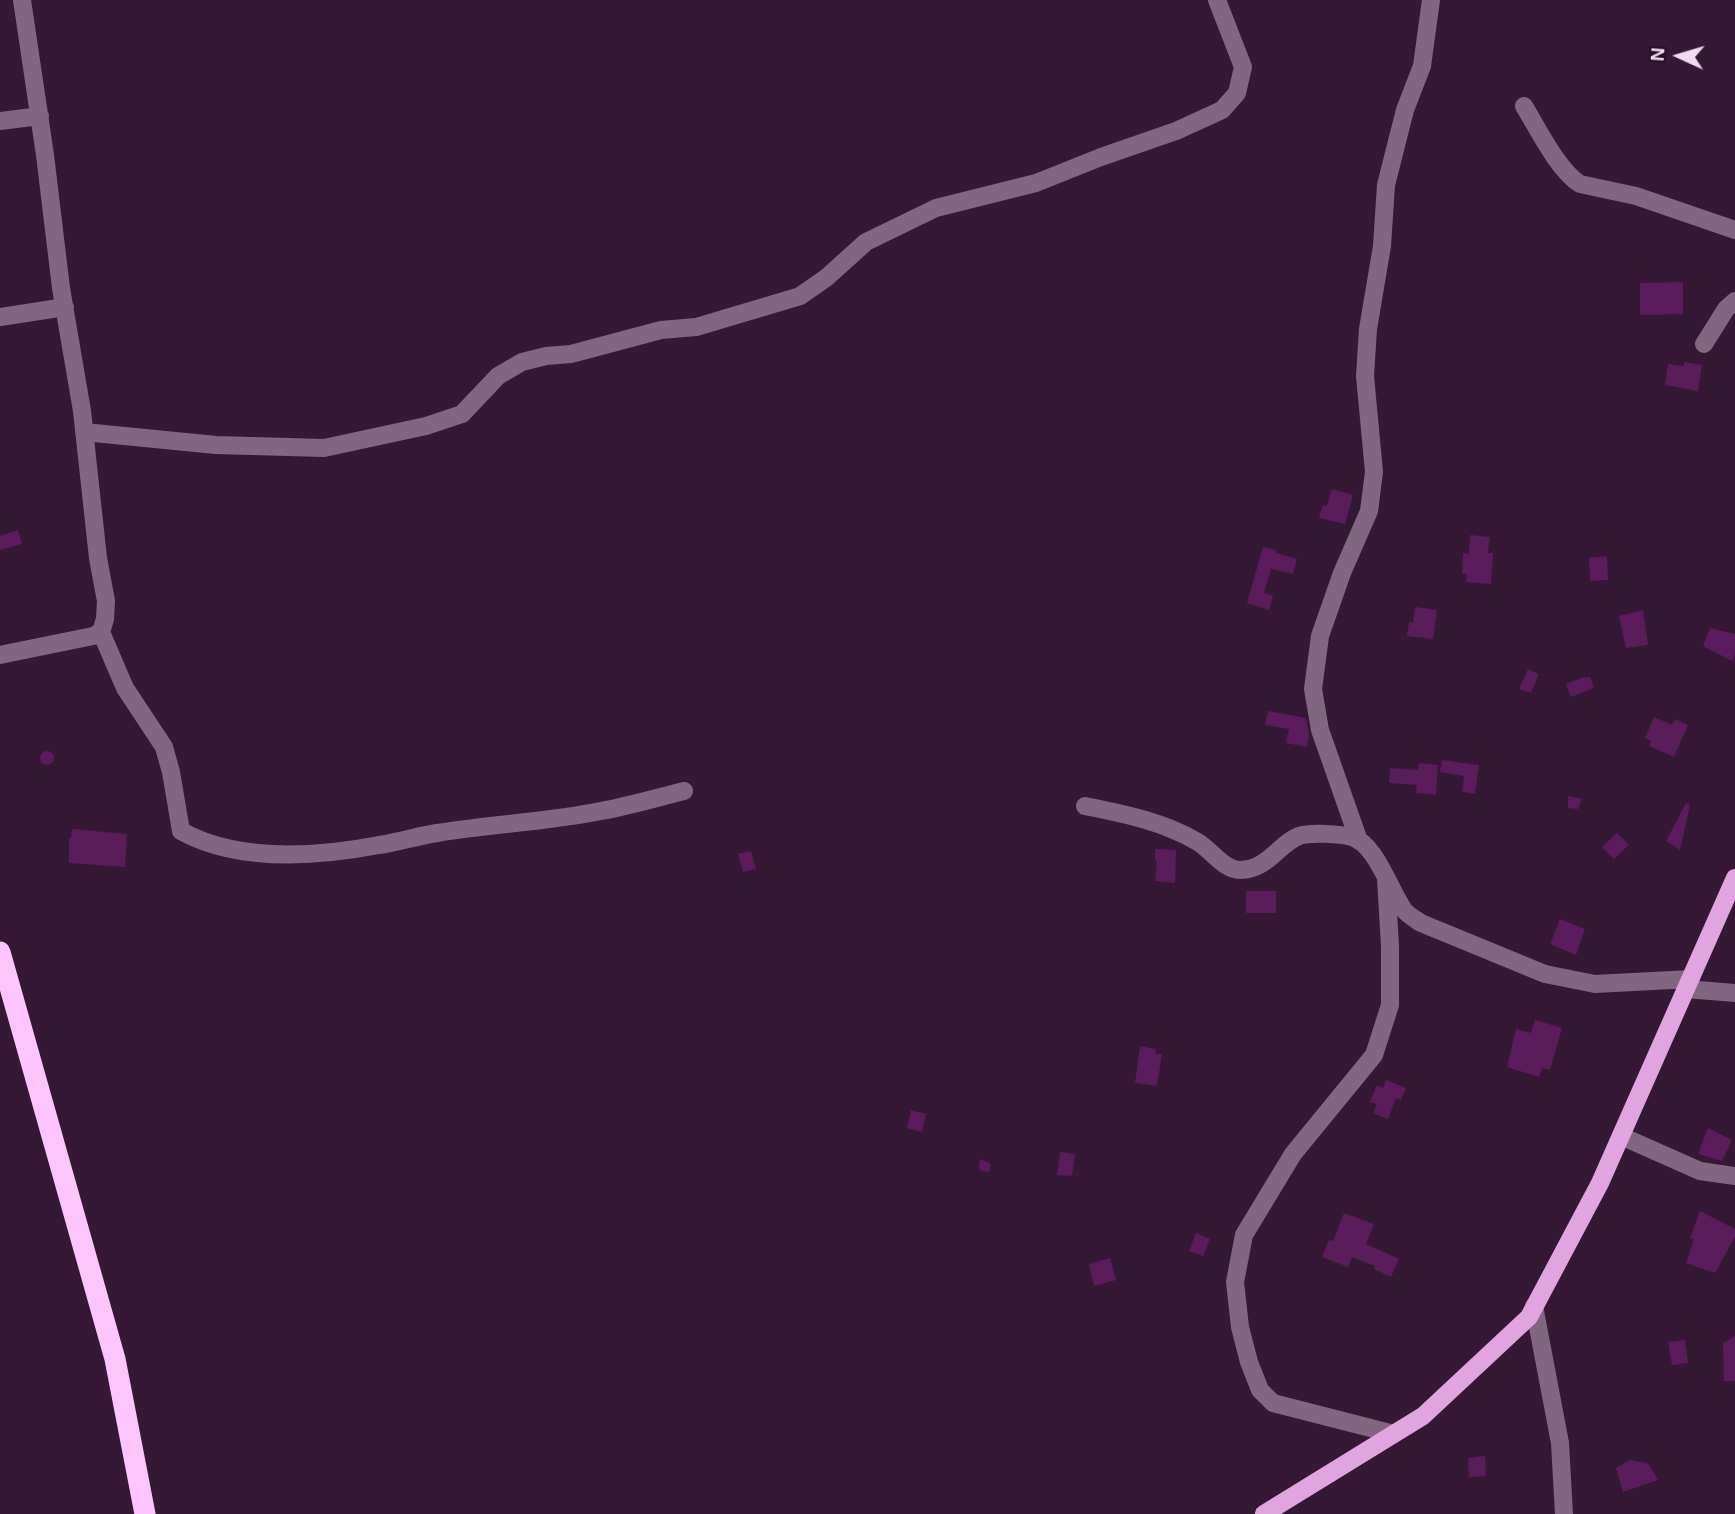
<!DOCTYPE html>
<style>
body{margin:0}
#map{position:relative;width:1735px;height:1514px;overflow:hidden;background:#351934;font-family:Arial,sans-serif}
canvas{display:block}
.north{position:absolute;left:1644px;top:21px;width:70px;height:70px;-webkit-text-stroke:5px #2a0f2a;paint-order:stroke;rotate:274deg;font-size:19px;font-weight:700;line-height:28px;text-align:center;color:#efdcee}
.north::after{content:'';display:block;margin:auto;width:24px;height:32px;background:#efdcee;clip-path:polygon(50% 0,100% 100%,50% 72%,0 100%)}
</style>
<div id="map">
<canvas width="1735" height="1514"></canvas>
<div class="north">N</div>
</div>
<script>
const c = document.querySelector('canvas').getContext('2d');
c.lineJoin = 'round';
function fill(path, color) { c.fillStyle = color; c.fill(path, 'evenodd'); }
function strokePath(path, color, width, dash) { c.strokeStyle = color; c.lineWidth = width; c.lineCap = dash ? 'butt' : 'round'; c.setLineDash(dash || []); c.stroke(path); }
const building = new Path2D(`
 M 1683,282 L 1683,314 L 1640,315 L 1640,283 Z
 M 1684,362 L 1702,365 L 1698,391 L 1665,385 L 1668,364 L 1684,366 Z
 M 1332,489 L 1353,495 L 1345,524 L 1319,518 L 1323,505 L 1327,506 Z
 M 18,530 L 22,544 L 0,550 L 0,536 Z
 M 1470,535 L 1490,537 L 1488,553 L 1493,553 L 1491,584 L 1466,582 L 1467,574 L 1462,574 L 1463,553 L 1469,554 Z
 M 1263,547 L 1276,550 L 1276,553 L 1297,559 L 1293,574 L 1271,569 L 1264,593 L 1273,596 L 1269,610 L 1247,603 Z
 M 1607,556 L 1608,580 L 1590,581 L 1589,558 Z
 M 1415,607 L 1437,610 L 1433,639 L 1407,636 L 1409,622 L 1413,623 Z
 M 1643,610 L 1648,645 L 1626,648 L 1619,616 Z
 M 1710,628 L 1735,634 L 1735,654 L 1732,661 L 1703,646 Z
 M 1528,669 L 1539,674 L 1531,693 L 1519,689 Z
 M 1584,677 L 1590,677 L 1594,688 L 1571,697 L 1566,684 Z
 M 1268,711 L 1306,718 L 1309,734 L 1307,747 L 1286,743 L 1289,729 L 1265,725 Z
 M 1654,717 L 1672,725 L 1675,719 L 1688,725 L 1674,757 L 1649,746 L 1651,741 L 1645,738 Z
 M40 758a7 7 0 1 1 14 0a7 7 0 1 1-14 0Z
 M 1442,760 L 1479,765 L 1475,794 L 1462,792 L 1464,776 L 1440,772 Z
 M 1419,763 L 1438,765 L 1436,795 L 1416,793 L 1417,785 L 1389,783 L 1390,768 L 1418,770 Z
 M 1568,796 L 1582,799 L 1578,809 L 1568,808 Z
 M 1686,803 L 1690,805 L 1680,850 L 1666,841 Z
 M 72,829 L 127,834 L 125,867 L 69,863 L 69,838 L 71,838 Z
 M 1617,833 L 1629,845 L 1614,859 L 1602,847 Z
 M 1155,849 L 1176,850 L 1175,883 L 1155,881 L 1157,861 L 1155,861 Z
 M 751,851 L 756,869 L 743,872 L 738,854 Z
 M 1246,891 L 1276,891 L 1276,913 L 1246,913 Z
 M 1560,919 L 1585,929 L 1576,955 L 1550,944 Z
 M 1535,1020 L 1562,1028 L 1550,1070 L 1542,1068 L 1539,1077 L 1507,1067 L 1516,1029 L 1531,1033 Z
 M 1140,1046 L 1156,1049 L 1155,1054 L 1162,1054 L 1157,1086 L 1135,1083 Z
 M 1386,1080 L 1406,1088 L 1401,1100 L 1396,1098 L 1388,1119 L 1373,1113 L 1377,1104 L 1370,1102 L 1377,1085 L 1383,1088 Z
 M 911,1110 L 926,1114 L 922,1132 L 907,1128 Z
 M 1708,1128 L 1732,1140 L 1722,1161 L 1698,1154 Z
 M 1060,1152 L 1075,1154 L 1072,1176 L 1057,1175 Z
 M 980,1159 L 991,1164 L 989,1172 L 981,1171 L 979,1167 Z
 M 1700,1211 L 1735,1229 L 1735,1237 L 1715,1273 L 1686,1263 L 1694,1239 L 1690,1238 Z
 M 1344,1213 L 1374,1224 L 1366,1244 L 1399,1259 L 1391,1277 L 1374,1269 L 1375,1266 L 1352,1257 L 1348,1267 L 1322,1257 L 1329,1240 L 1333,1241 Z
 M 1196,1233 L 1210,1239 L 1203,1256 L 1189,1251 Z
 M 1110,1258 L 1116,1280 L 1094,1286 L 1089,1264 Z
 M 1735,1336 L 1735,1381 L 1724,1381 L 1723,1343 Z
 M 1685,1340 L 1688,1363 L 1672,1365 L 1668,1342 Z
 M 1485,1456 L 1486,1476 L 1469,1477 L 1468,1458 Z
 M 1630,1460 L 1648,1463 L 1658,1480 L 1623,1492 L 1616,1468 Z`);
const minor = new Path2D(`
 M 1524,106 C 1538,129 1558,170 1580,184 L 1636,196 L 1735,230
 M 0,121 L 40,116
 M 0,317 L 65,307
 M 1704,344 L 1726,309 L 1735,301
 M 84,432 L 216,445 L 324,448 L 426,426 L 462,414 L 498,376 L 522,362 L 546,356 L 571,354 L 661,330 L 696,327 L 800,296 L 826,278 L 866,242 L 936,208 L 1036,183 L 1101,157 L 1176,131 L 1222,110 L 1237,93 L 1243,67 L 1217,0
 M 101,632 L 125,688 L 164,747 L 171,772 L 181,831 C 239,863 316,857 379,845 C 399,842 418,836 437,833 C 491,824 547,822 601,811 C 629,806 656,798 684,791
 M 0,655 L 93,636 L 101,632 L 105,619 L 106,601 L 98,558 L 82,411 L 61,288 L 45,155 L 22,0
 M 1085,806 C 1124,814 1161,821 1196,841 C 1210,848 1223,870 1240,870 C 1269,869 1278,844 1299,836 C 1310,832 1341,834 1352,837 C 1376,844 1390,891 1404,910 C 1408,915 1415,919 1421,923 L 1545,974 L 1595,984 L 1691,979
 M 1359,841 L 1320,730 L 1313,689 L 1320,636 L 1342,573 L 1369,511 L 1374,472 L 1365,376 L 1368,329 L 1382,246 L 1386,185 L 1405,110 L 1422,66 L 1431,0
 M 1386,879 L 1390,946 L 1390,1005 L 1374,1055 L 1293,1154 L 1244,1235 L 1235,1282 L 1240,1327 L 1249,1362 L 1260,1390 L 1273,1403 L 1394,1434
 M 1686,989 L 1735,993
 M 1621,1136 L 1700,1171 L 1735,1176
 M 1534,1306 L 1560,1443 L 1564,1514`);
const major = new Path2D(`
 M 1264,1514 L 1423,1416 L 1529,1317 L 1600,1183 L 1735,878`);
const highway = new Path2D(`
 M 0,952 L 115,1359 L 145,1514`);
fill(building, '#5a1c5b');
strokePath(minor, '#826581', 18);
strokePath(major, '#e0a4de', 18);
strokePath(highway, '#fec4fc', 21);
</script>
